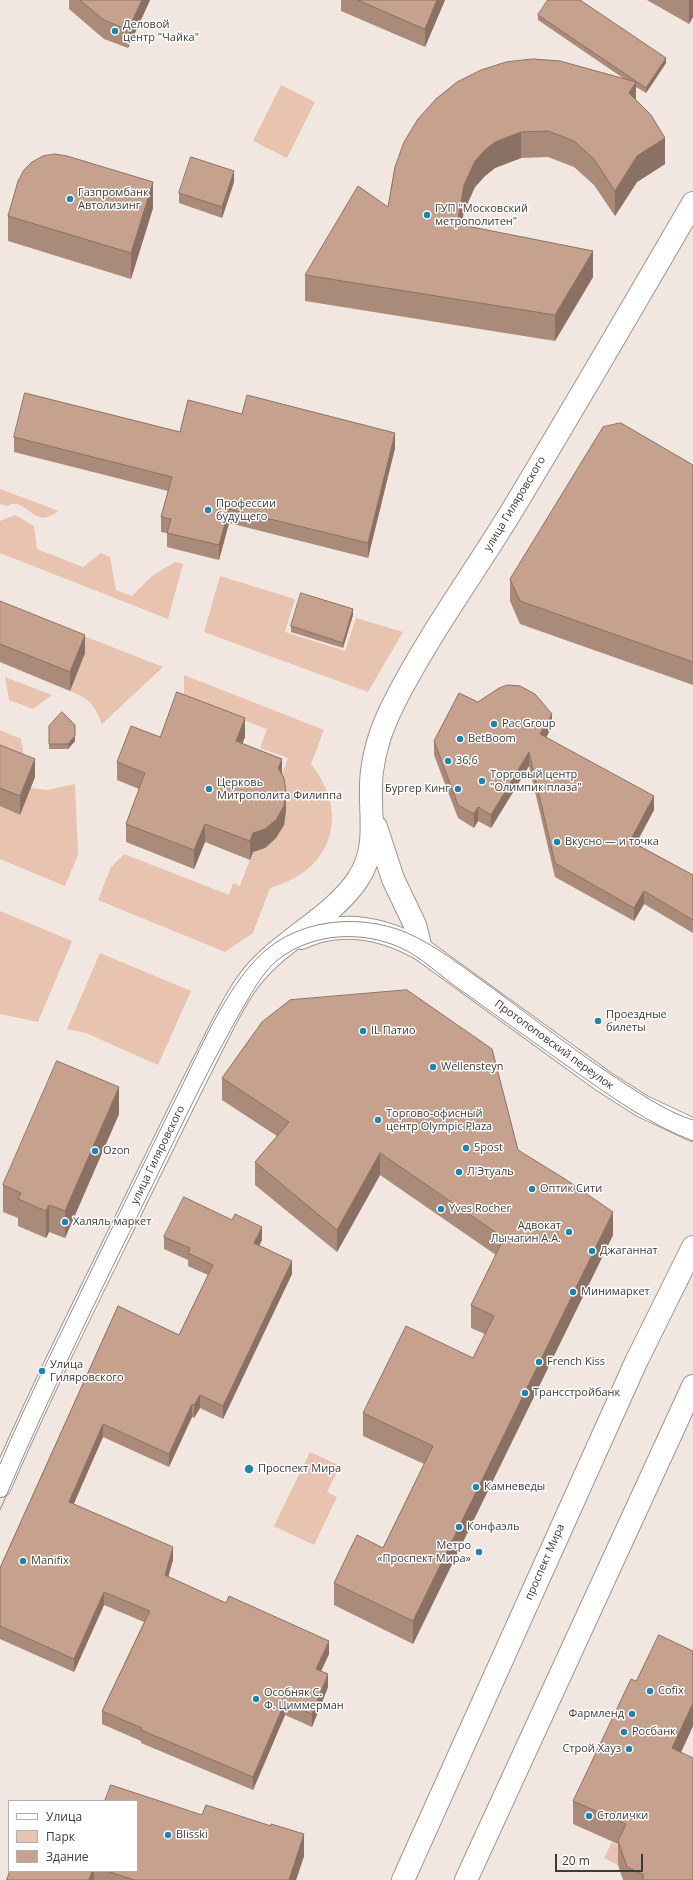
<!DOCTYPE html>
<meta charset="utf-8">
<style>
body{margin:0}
#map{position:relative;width:693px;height:1880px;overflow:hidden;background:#f2e6e0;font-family:"Open Sans",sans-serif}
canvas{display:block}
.legend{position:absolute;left:8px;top:1800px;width:130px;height:72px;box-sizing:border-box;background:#fff;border:1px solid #b2b0af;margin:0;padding:5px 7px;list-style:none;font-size:12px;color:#3e3a37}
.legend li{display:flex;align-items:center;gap:8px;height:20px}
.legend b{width:20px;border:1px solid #b2b0af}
.scale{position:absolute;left:555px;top:1854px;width:88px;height:18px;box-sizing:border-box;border:2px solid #3e3a37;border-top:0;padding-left:5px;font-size:12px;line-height:14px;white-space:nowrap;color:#3e3a37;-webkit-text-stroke:3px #fff;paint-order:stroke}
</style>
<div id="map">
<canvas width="693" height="1880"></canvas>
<ul class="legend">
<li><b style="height:5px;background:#fff"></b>Улица</li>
<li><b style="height:11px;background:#e8c3af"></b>Парк</li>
<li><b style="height:11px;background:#c6a18d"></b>Здание</li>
</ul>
<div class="scale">20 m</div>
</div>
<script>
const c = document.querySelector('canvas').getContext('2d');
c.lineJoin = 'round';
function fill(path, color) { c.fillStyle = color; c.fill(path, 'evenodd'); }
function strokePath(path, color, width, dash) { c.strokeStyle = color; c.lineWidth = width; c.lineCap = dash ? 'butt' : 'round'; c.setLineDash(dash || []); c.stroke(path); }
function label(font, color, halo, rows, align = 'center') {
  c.font = font + ' "Open Sans",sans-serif'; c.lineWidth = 3; c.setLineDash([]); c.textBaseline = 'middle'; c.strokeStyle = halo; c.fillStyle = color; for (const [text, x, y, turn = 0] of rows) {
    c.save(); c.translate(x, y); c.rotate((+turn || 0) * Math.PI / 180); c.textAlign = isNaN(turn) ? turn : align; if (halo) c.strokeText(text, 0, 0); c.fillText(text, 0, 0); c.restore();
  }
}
const green = new Path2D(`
 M 281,85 L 315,102 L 287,158 L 253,141 Z
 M 0,489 L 59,511 C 55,513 51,516 47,517 C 32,522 23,496 7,506 L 0,504 Z
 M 15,515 L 34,526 L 37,549 L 83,567 L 101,553 L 110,557 L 116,590 L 132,596 L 152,576 L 175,562 L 183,564 L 168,619 L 0,553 L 0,521 Z
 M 220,576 L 295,599 L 285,632 L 345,651 L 356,618 L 403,632 L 368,692 L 204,632 Z
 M 0,603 L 163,667 L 102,724 C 94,704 90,699 70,691 L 85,653 Z
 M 184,675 L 324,730 L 311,764 C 351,814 332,871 270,888 L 253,933 L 225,952 L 98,900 L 111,867 L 124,854 L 229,895 L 233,883 L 240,886 L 288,758 L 260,748 L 267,729 L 184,698 Z
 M 5,677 L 52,695 L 33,709 L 9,700 Z
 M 0,730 L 21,739 L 25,762 L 0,752 Z
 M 75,784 L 78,855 L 65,886 L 0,859 L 0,806 L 20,815 L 31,788 L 47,790 Z
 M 0,911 L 72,941 L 38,1022 L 0,1014 Z
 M 100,953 L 191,991 L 158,1065 L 86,1033 L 67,1029 Z
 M 310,1452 L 340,1466 L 327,1492 L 337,1497 L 314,1545 L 274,1526 Z
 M 612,1842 L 625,1849 L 618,1865 L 604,1858 Z`);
const secondary = new Path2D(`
 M 376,827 L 393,879 L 415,925 L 421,949
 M 301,938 C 310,934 321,930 331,929 C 362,924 394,934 421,949 L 603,1081 L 642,1106 L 693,1130
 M 0,1486 C 46,1380 99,1276 150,1171 C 169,1133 187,1095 206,1058 C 218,1034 230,1008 245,986 C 273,943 330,921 358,879 C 381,844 367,809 372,771 C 375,747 384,722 395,701 C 427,638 471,577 508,517 C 571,413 632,308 693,203`);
const primary = new Path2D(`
 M 403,1880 L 636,1362 L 693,1247
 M 466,1880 L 693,1386`);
const tram = new Path2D(`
 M 0,1464 C 28,1398 61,1334 92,1269 C 120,1213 147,1156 175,1100 C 199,1053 229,977 271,946 C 308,918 363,915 405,932 C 436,945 464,968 491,987 C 536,1020 580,1055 627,1085 C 647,1098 670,1113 693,1120
 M 0,1510 C 53,1385 115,1263 174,1141 C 195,1097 216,1055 240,1013 C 252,993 263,969 283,956 C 316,933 362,931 399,947 C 422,957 441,977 462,991 C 498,1017 534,1042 570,1068 C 609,1095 648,1124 693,1141`);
const wall = new Path2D(`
 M 69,0 L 150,0 L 128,48 L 104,39 L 69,9 Z
 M 341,0 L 445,0 L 425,47 L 341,11 Z
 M 647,0 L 693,0 L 693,17 L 689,24 Z
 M 538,15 L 666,63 L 646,93 L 636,87 L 636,100 L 665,164 L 637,182 L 615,216 L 594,185 L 574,167 L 548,157 L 521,158 L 495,168 L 485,176 L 475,187 L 464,211 L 461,225 L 593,277 L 555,341 L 305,301 L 305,275 L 388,207 L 395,167 L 623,78 L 538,20 Z
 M 234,182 L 222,218 L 179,203 L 179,193 Z
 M 153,208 L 131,279 L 8,241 L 8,216 Z
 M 242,414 L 395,448 L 368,558 L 229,523 L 219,560 L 167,547 L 167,533 L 161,532 L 161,517 L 168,491 L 14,452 L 14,437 L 180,432 Z
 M 693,465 L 693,685 L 520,624 L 510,601 L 510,579 Z
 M 0,601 L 85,653 L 70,691 L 0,662 Z
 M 353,615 L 343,648 L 291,632 L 291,626 Z
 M 478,702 L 552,727 L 546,737 L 654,810 L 636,844 L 693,875 L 693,933 L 644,904 L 634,921 L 555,877 L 529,766 L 491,828 L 478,821 L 474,828 L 458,818 L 434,755 L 434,741 Z
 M 49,726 L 75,741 L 68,749 L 49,749 Z
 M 160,737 L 245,737 L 242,744 L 282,774 L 286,810 L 284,825 L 276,838 L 265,848 L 253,852 L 250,860 L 205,842 L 194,869 L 126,842 L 126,824 L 139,789 L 117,780 L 117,762 Z
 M 0,745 L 35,777 L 20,815 L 0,806 Z
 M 222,1078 L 518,1150 L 613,1235 L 413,1644 L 334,1605 L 334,1583 L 383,1548 L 424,1464 L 363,1436 L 363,1413 L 473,1358 L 485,1334 L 471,1328 L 471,1305 L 496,1255 L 380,1175 L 337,1252 L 255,1185 L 255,1162 L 277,1136 L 222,1100 Z
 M 119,1114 L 65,1238 L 49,1232 L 46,1238 L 18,1226 L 18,1218 L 3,1212 L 3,1185 Z
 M 164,1237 L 262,1240 L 259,1246 L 292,1274 L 223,1419 L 200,1408 L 194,1418 L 192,1417 L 169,1467 L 103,1437 L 73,1504 L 173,1560 L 168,1577 L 329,1654 L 321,1671 L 328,1687 L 312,1727 L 285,1715 L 253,1790 L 141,1743 L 141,1741 L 102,1724 L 102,1711 L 144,1622 L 104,1605 L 74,1672 L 0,1639 L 0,1568 L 118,1306 L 179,1335 L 208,1275 L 188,1266 L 188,1260 L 164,1249 Z
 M 693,1651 L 693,1726 L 681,1752 L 693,1880 L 623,1880 L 618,1865 L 618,1844 L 573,1824 L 573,1801 L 636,1681 Z
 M 304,1856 L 296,1880 L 7,1880 L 10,1871 L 137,1871 Z`);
const shadedWall = new Path2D(`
 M 142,0 L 150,0 L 128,48 L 128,30 Z
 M 437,0 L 445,0 L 425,47 L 425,29 Z
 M 689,0 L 693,0 L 693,17 L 689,24 Z
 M 666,58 L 666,63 L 646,93 L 646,88 Z
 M 636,82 L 636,108 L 629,93 Z
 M 521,132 L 521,158 L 495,168 L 485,176 L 475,187 L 464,211 L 457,250 L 457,224 L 464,185 L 475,161 L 485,150 L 495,142 Z
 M 665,138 L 665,164 L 637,182 L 615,216 L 615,191 L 637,156 Z
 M 234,171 L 234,182 L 222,218 L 222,207 Z
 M 153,182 L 153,208 L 131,279 L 131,253 Z
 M 593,251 L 593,277 L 555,341 L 555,315 Z
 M 395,433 L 395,448 L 368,558 L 368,543 Z
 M 229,509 L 229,523 L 219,560 L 219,545 Z
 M 353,609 L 353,615 L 343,648 L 343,643 Z
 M 85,635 L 85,653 L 70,691 L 70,672 Z
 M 552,714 L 552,727 L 540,748 L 540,734 Z
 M 245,718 L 245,737 L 236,760 L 236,741 Z
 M 75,736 L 75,741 L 68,749 L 68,744 Z
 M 529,752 L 529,766 L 491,828 L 491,815 Z
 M 35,759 L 35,777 L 20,815 L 20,796 Z
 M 282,759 L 282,777 L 278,768 Z
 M 286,792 L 286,810 L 284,825 L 276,838 L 265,848 L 253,852 L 250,860 L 250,841 L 253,833 Z
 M 654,796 L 654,810 L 630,854 L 630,841 Z
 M 478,807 L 478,821 L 474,828 L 474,814 Z
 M 205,824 L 205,842 L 194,869 L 194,850 Z
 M 644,891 L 644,904 L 634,921 L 634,908 Z
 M 119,1087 L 119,1114 L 65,1238 L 65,1211 Z
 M 380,1153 L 380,1175 L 337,1252 L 337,1230 Z
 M 49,1205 L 49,1232 L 46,1238 L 46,1211 Z
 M 613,1212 L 613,1235 L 413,1644 L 413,1621 Z
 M 262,1227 L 262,1240 L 254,1256 L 254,1243 Z
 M 292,1261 L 292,1274 L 223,1419 L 223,1406 Z
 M 200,1395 L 200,1408 L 194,1418 L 194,1405 Z
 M 192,1404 L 192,1417 L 169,1467 L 169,1454 Z
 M 103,1424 L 103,1437 L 69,1515 L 69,1502 Z
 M 173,1547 L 173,1560 L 165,1588 L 165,1575 Z
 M 104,1592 L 104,1605 L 74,1672 L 74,1659 Z
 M 329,1641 L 329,1654 L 316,1682 L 316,1669 Z
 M 328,1674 L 328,1687 L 312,1727 L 312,1714 Z
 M 285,1702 L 285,1715 L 253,1790 L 253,1777 Z
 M 693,1703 L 693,1726 L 672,1772 L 672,1748 Z
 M 304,1834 L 304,1856 L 296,1880 L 289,1880 Z
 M 92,1871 L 94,1871 L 94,1880 L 89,1880 Z`);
const building = new Path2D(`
 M 80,0 L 142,0 L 128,30 L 104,20 Z
 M 358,0 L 437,0 L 425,29 Z
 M 548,0 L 580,0 L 666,58 L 646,88 L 538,15 Z
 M 533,59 L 560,61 L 636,82 L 629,93 L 651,115 L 665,138 L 637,156 L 615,191 L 594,159 L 574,141 L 548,131 L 521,132 L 495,142 L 485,150 L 475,161 L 464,185 L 457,224 L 593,251 L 555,315 L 305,275 L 358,186 L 388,207 L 395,167 L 404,142 L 418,119 L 436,99 L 457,82 L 481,70 L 506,62 Z
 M 55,154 L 67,156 L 153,182 L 131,253 L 8,216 L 18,181 L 24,170 L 32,162 L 43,156 Z
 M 191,157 L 234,171 L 222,207 L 179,193 Z
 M 25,393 L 180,432 L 188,400 L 242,414 L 247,395 L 395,433 L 368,543 L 229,509 L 219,545 L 167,533 L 171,519 L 161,517 L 172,477 L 14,437 Z
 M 621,423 L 693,465 L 693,662 L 520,601 L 510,579 L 603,427 Z
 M 301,593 L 353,609 L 343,643 L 291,626 Z
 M 0,601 L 85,635 L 70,672 L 0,644 Z
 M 508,685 L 520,686 L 535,694 L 552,714 L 540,734 L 654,796 L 630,841 L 693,875 L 693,920 L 644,891 L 634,908 L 555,863 L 529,752 L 491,815 L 478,807 L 474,814 L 458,805 L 434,741 L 459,693 L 478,702 L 499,688 Z
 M 177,692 L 245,718 L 236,741 L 282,759 L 278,768 L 284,778 L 286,792 L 284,806 L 276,820 L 265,829 L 253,833 L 250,841 L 205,824 L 194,850 L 126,824 L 145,773 L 117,762 L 131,726 L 160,737 Z
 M 62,712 L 75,725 L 75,736 L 68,744 L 49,744 L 49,726 Z
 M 0,745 L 35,759 L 20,796 L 0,788 Z
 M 407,990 L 492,1049 L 518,1150 L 565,1179 L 613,1212 L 413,1621 L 334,1583 L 357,1535 L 383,1548 L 433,1446 L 363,1413 L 406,1326 L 473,1358 L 494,1316 L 471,1305 L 504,1238 L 380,1153 L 337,1230 L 255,1162 L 289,1122 L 222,1078 L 262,1022 L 290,1000 Z
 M 57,1061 L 119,1087 L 65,1211 L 49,1205 L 46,1211 L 18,1199 L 21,1193 L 3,1185 Z
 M 184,1197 L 232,1220 L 235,1214 L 262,1227 L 254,1243 L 292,1261 L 223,1406 L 200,1395 L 194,1405 L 192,1404 L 169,1454 L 103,1424 L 69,1502 L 173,1547 L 165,1575 L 226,1603 L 229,1596 L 329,1641 L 316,1669 L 328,1674 L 312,1714 L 285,1702 L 253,1777 L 141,1730 L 142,1728 L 102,1711 L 150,1611 L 104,1592 L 74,1659 L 0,1626 L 0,1568 L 118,1306 L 179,1335 L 213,1265 L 188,1253 L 190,1248 L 164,1237 Z
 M 659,1635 L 693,1651 L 693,1703 L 672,1748 L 693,1758 L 693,1880 L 642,1880 L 644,1875 L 627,1867 L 618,1841 L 626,1824 L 573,1801 L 631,1679 L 636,1681 Z
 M 111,1785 L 202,1815 L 206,1805 L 271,1826 L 271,1824 L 304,1834 L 289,1880 L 134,1880 L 107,1871 L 137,1871 L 137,1801 L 105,1801 Z
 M 10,1871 L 92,1871 L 89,1880 L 7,1880 Z`);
const markers = [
 [115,31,4,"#2183ae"],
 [70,199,4,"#2183ae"],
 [427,215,4,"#2183ae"],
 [208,510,4,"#2183ae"],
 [494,724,4,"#2183ae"],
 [460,739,4,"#2183ae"],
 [448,761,4,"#2183ae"],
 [482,781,4,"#2183ae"],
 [209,789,4,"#2183ae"],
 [458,789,4,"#2183ae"],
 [557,842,4,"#2183ae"],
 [598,1021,4,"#2183ae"],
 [363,1031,4,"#2183ae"],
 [433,1067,4,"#2183ae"],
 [378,1120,4,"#2183ae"],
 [466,1148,4,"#2183ae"],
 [95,1151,4,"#2183ae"],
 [459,1172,4,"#2183ae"],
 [532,1189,4,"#2183ae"],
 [441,1209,4,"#2183ae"],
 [65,1222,4,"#2183ae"],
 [569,1232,4,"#2183ae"],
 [592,1251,4,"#2183ae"],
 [573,1292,4,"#2183ae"],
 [539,1362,4,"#2183ae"],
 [42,1371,4,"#2183ae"],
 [525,1393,4,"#2183ae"],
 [249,1469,5,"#2183ae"],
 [476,1487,4,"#2183ae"],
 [459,1527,4,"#2183ae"],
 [479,1552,4,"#2183ae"],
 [23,1561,4,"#2183ae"],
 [650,1691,4,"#2183ae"],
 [256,1699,4,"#2183ae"],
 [632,1714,4,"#2183ae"],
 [624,1732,4,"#2183ae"],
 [629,1749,4,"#2183ae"],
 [589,1816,4,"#2183ae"],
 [168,1835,4,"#2183ae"]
];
const poiNames = [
 ["Деловой",123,25],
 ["центр \"Чайка\"",123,38],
 ["Газпромбанк",78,193],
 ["Автолизинг",78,206],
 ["ГУП \"Московский",435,209],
 ["метрополитен\"",435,222],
 ["Профессии",216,504],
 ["будущего",216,517],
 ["Pac Group",502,724],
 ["BetBoom",468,739],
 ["36,6",456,761],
 ["Торговый центр",490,775],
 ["\"Олимпик плаза\"",490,788],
 ["Церковь",217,783],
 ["Митрополита Филиппа",217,796],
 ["Бургер Кинг",450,789,"right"],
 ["Вкусно — и точка",565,842],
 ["Проездные",606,1015],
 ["билеты",606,1028],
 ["IL Патио",371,1031],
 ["Wellensteyn",441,1067],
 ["Торгово-офисный",386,1114],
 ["центр Olympic Plaza",386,1127],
 ["5post",474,1148],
 ["Ozon",103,1151],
 ["Л'Этуаль",467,1172],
 ["Оптик Сити",540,1189],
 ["Yves Rocher",449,1209],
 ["Халяль маркет",73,1222],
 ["Адвокат",561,1226,"right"],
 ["Лычагин А.А.",561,1239,"right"],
 ["Джаганнат",600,1251],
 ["Минимаркет",581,1292],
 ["French Kiss",547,1362],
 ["Улица",50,1365],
 ["Гиляровского",50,1378],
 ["Трансстройбанк",533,1393],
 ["Проспект Мира",258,1469],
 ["Камневеды",484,1487],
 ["Конфаэль",467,1527],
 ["Метро",471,1546,"right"],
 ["«Проспект Мира»",471,1559,"right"],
 ["Manifix",31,1561],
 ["Cofix",658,1691],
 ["Особняк С.",264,1693],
 ["Ф. Циммерман",264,1706],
 ["Фармленд",624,1714,"right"],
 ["Росбанк",632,1732],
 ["Строй Хауз",621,1749,"right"],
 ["Столички",597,1816],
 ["Blisski",176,1835]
];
const streetNames = [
 ["улица Гиляровского",515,504,-59],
 ["Протопоповский переулок",554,1045,36],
 ["улица Гиляровского",158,1155,-64],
 ["проспект Мира",545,1562,-66]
];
fill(green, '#e8c3af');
strokePath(secondary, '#a0958f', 24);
strokePath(primary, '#a0958f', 24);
strokePath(secondary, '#fff', 22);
strokePath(primary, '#fff', 22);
strokePath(tram, '#928a86', 1);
fill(wall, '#aa8a79');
fill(shadedWall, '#8b7163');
fill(building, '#c6a18d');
strokePath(building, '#8b7163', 1);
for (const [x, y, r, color] of markers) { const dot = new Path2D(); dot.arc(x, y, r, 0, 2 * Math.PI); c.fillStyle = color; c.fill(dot); strokePath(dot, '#fff', 1.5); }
label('11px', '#3e3a37', '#fff', poiNames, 'left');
label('11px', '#3e3a37', '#fff', streetNames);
</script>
